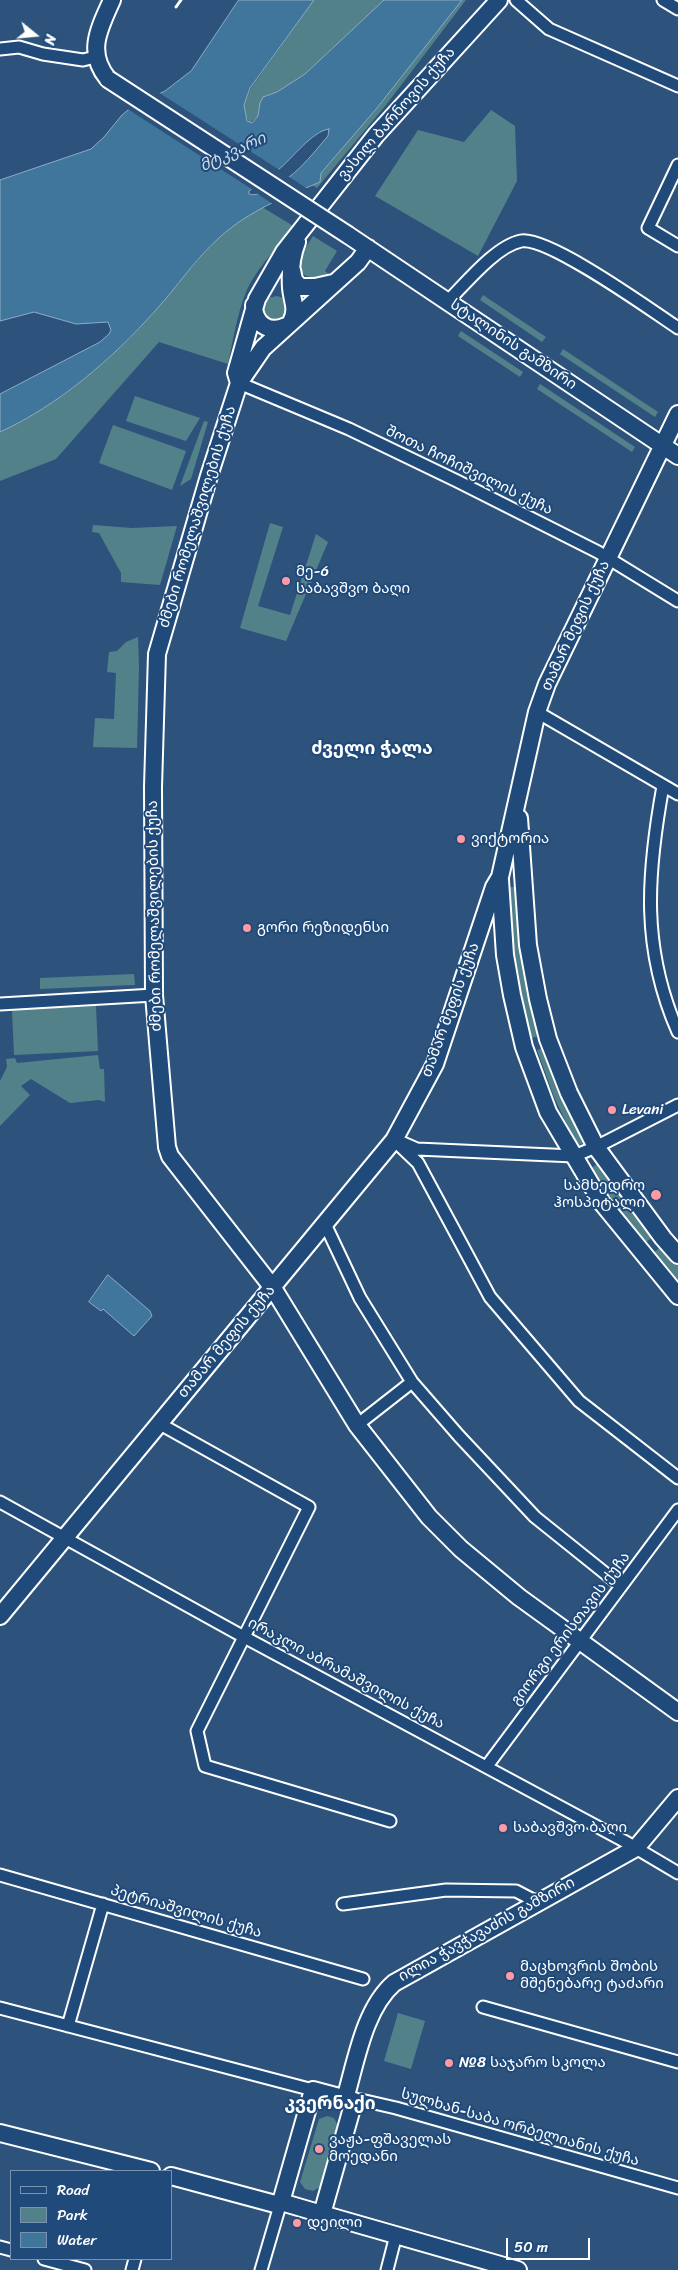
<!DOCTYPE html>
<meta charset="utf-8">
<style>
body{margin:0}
#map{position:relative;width:678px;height:2270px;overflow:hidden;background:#2d537c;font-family:Sriracha,sans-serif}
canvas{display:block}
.legend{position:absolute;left:10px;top:2170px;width:162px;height:90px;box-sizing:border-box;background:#1f4a7a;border:1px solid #7992af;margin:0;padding:6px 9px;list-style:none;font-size:15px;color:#fff}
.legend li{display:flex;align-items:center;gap:10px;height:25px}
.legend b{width:25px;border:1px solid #7992af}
.north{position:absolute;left:10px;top:10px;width:50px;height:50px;-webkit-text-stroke:4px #1f4a7a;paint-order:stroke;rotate:107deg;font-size:14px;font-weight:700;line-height:20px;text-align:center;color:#fff}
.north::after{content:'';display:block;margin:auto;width:18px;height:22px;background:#fff;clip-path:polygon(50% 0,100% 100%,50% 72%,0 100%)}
.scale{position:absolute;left:506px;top:2238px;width:84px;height:22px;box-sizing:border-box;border:2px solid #fff;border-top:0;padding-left:6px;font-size:15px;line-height:18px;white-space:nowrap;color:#fff;-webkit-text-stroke:4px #1f4a7a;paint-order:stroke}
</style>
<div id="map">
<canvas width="678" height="2270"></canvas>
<ul class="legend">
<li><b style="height:6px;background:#1f4a7a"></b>Road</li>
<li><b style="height:14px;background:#53818a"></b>Park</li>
<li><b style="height:14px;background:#40769c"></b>Water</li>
</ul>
<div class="north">N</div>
<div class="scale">50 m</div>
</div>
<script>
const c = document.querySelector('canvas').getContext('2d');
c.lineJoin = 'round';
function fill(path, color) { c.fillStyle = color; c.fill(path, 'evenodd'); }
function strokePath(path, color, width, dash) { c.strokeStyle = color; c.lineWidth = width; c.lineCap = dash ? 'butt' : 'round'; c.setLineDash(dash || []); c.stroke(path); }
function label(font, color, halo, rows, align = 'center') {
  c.font = font + ' Sriracha,"Noto Sans Georgian",sans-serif'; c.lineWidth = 4; c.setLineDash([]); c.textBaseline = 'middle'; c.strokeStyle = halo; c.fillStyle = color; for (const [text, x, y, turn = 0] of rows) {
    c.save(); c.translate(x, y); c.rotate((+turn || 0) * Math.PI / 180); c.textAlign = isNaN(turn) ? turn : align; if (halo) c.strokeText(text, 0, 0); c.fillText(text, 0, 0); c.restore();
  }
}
const green = new Path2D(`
 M 314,0 L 384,0 L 305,74 L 277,92 L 268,95 L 260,103 L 258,116 L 250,123 L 245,116 L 244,105 L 251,88 Z
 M 462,0 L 466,0 L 386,105 L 317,188 L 312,185 L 320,182 L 321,173 L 377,108 Z
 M 491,110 L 515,126 L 517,181 L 478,256 L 375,196 L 418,130 L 464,142 Z
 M 262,207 L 295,227 C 279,245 256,269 246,292 C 237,315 233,340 228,364 L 159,342 L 56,459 L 0,481 L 0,432 C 59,405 113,359 156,310 C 188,274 217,229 262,207 Z
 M 313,236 L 337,251 L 325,271 L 329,274 C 318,281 305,278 297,269 L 297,262 Z
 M 483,295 L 546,337 L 542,342 L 480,300 Z
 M 277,296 L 286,299 L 290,308 L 282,323 L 265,319 L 262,310 L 268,298 Z
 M 461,331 L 523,372 L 520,377 L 458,336 Z
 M 563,349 L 658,412 L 655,417 L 560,354 Z
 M 540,384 L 635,447 L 632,452 L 537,389 Z
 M 135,396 L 200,418 L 186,441 L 126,421 Z
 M 204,421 L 208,422 L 191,479 L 180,486 Z
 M 113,425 L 186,451 L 172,490 L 99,463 Z
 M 270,523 L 283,527 L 258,606 L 290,615 L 316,534 L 328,542 L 286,641 L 240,628 Z
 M 93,525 L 132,528 L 177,526 L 160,585 L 121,582 L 121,573 L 99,533 L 92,532 Z
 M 138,637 L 139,666 L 137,748 L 93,747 L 95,718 L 114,719 L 116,673 L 107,672 L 109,652 L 117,651 L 126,642 Z
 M 511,887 L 516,887 L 544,1034 L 532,1038 L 518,989 L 511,944 L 508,890 Z
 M 134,974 L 135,985 L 40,989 L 40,978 Z
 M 96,1006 L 98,1051 L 14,1055 L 12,1010 Z
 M 550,1046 L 589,1140 L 577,1146 L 554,1097 L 537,1050 Z
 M 98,1055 L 100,1069 L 104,1069 L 105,1102 L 99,1100 L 70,1103 L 31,1079 L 21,1086 L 30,1095 L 0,1126 L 0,1081 L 7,1067 L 6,1059 L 15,1058 L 17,1063 Z
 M 601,1161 L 655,1236 L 643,1244 L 589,1170 Z
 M 662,1246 L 678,1266 L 678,1285 L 652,1254 Z
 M 398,2013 L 425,2021 L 411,2069 L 384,2061 Z
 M 327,2116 L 334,2118 L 338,2126 L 320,2187 L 313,2191 L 305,2189 L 300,2182 L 319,2119 Z`);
const water = new Path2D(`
 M 239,0 L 314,0 L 250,88 L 244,105 L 247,121 L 252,123 L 258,116 L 260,103 L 263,97 L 277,92 L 305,74 L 384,0 L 462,0 L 377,108 L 321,173 L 320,182 C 285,197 250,210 220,237 C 196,258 177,287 155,311 C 112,359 59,405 0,432 L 0,394 L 100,342 L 109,334 L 111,330 L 108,322 L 76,324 L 34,312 L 0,321 L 0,180 L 91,149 L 104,137 L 122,115 L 133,106 L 165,91 L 191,71 ZM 329,129 L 328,136 C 309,158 295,178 267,190 C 261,193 256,196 249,194 L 249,191 C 258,183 269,177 278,170 C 292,159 312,131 329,129 Z
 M 108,1275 L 150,1311 L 152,1316 L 134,1336 L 103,1309 L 101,1311 L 89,1302 Z`);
const pier = new Path2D(`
 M 158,92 L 281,171 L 253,190 L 126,108 Z
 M 288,176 L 309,190 L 274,205 L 255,192 Z`);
const street = new Path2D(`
 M 516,0 L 549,29 L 678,86
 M 663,0 L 678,9
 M 0,49 L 19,47 L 43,54 L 83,60 L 95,57
 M 678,165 L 648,228 L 678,246
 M 448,301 C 466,283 496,246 521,241 C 548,236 651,310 678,328
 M 239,383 L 349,429 L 457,481 L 598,552 L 678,601
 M 537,712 L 678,794
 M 663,786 C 647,874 641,948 678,1032
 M 0,1004 L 154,995
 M 394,1140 L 418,1163 L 490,1297 L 579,1401 L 678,1478
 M 401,1142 L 417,1149 L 574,1156 L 596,1147 L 678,1105
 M 325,1224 L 360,1298 L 412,1382 L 459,1436 L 535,1517 L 621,1586
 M 160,1424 L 309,1507 L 197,1731 L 205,1766 L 390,1821
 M 357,1425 L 412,1382
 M 0,1502 L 244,1637 L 624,1841 L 678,1873
 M 487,1766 L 678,1510
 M 0,1875 L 363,1979
 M 343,1904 L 446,1890 L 516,1891 L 537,1902
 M 483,2007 L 678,2062
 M 0,2008 L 313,2090
 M 68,2026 L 103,1904
 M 354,2101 L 361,2100 L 396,2108 L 678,2188
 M 0,2247 L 11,2250
 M 44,2259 L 85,2270
 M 132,2270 L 135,2259
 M 261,2270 L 281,2202
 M 387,2270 L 396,2235`);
const secondary = new Path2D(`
 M 108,79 C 86,52 99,29 112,0
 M 348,235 L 678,456
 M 368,248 L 358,262 L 263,348 L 239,383 L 209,476 L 157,654 L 153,787 L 154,995 L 167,1147 L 170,1156 L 273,1288 L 357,1425 L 429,1517 L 461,1549 L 519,1597 L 678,1712
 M 292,270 L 294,280 L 300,287 L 315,287 L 333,283
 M 254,305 C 254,324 269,334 286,326
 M 291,322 C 298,309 292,301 291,288 C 290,272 291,257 297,242
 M 239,383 L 236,373 L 257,299 L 284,252 L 376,135 L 499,0
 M 519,818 L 528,945 L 538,999 L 548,1039 L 569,1093 L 596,1147 L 663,1238 L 678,1255
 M 500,880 L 505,955 L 512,995 L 524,1047 L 548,1112 L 602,1203 L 678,1296
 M 0,1616 L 394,1140 L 435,1064 L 494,887 L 500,877 L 537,712 L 547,684 L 678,414
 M 313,2090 L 354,2101 L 322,2214 L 281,2202 Z
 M 345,2099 C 356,2062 364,2009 394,1983 L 636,1848 L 678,1798
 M 0,2133 L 151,2171
 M 171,2176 L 275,2204 L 281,2202
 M 322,2214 L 518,2270`);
const rail = new Path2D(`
 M 176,7 L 181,0`);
const secondaryBridge = new Path2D(`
 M 108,79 L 348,235`);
const markers = [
 [286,581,5,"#ff9aa2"],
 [461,839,5,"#ff9aa2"],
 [247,928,5,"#ff9aa2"],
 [612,1110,5,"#ff9aa2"],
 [656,1195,6,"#ff9aa2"],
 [503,1828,5,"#ff9aa2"],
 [510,1976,5,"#ff9aa2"],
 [449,2063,5,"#ff9aa2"],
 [319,2149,5,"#ff9aa2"],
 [297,2223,5,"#ff9aa2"]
];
const streetNames = [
 ["ვასილ ბარნოვის ქუჩა",397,114,-49],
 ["სტალინის გამზირი",513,345,34],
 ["შოთა ჩოჩიშვილის ქუჩა",469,471,26],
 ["ძმები რომელაშვილების ქუჩა",198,517,-73],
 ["თამარ მეფის ქუჩა",576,626,-65],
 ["ძმები რომელაშვილების ქუჩა",155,916,-91],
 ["თამარ მეფის ქუჩა",451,1010,-70],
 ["თამარ მეფის ქუჩა",227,1342,-50],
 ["გიორგი ერისთავის ქუჩა",571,1629,-53],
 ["ირაკლი აბრამაშვილის ქუჩა",346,1674,28],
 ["პეტრიაშვილის ქუჩა",186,1912,16],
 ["ილია ჭავჭავაძის გამზირი",487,1930,-29],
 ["სულხან-საბა ორბელიანის ქუჩა",520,2128,16]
];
const poiNames = [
 ["მე-6",296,572],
 ["საბავშვო ბაღი",296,589],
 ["ვიქტორია",471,839],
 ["გორი რეზიდენსი",257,928],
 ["Levani",622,1110],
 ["სამხედრო",645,1186,"right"],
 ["ჰოსპიტალი",645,1203,"right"],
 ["საბავშვო ბაღი",513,1828],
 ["მაცხოვრის შობის",520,1967],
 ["მშენებარე ტაძარი",520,1984],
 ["№8 საჯარო სკოლა",459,2063],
 ["ვაჟა-ფშაველას",329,2140],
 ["მოედანი",329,2157],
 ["დეილი",307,2223]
];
const waterNames = [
 ["მტკვარი",233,153,-25]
];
const quarterNames = [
 ["ძველი ჭალა",372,749],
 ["კვერნაქი",330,2104]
];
fill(green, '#53818a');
fill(water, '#40769c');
strokePath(water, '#8cadc4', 1);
fill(pier, '#2d537c');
strokePath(street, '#fff', 15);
strokePath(secondary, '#fff', 20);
strokePath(street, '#1f4a7a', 11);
strokePath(secondary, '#1f4a7a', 16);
strokePath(rail, '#fff', 3);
strokePath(secondaryBridge, '#fff', 20, []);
strokePath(secondaryBridge, '#1f4a7a', 16);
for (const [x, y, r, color] of markers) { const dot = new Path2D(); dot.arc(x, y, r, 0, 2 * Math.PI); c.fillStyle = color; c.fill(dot); strokePath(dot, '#1f4a7a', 2); }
label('15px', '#fff', '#1f4a7a', streetNames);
label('15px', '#fff', '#1f4a7a', poiNames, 'left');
label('italic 16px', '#cfdde6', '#1f4a7a', waterNames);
label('bold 18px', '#fff', '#1f4a7a', quarterNames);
</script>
